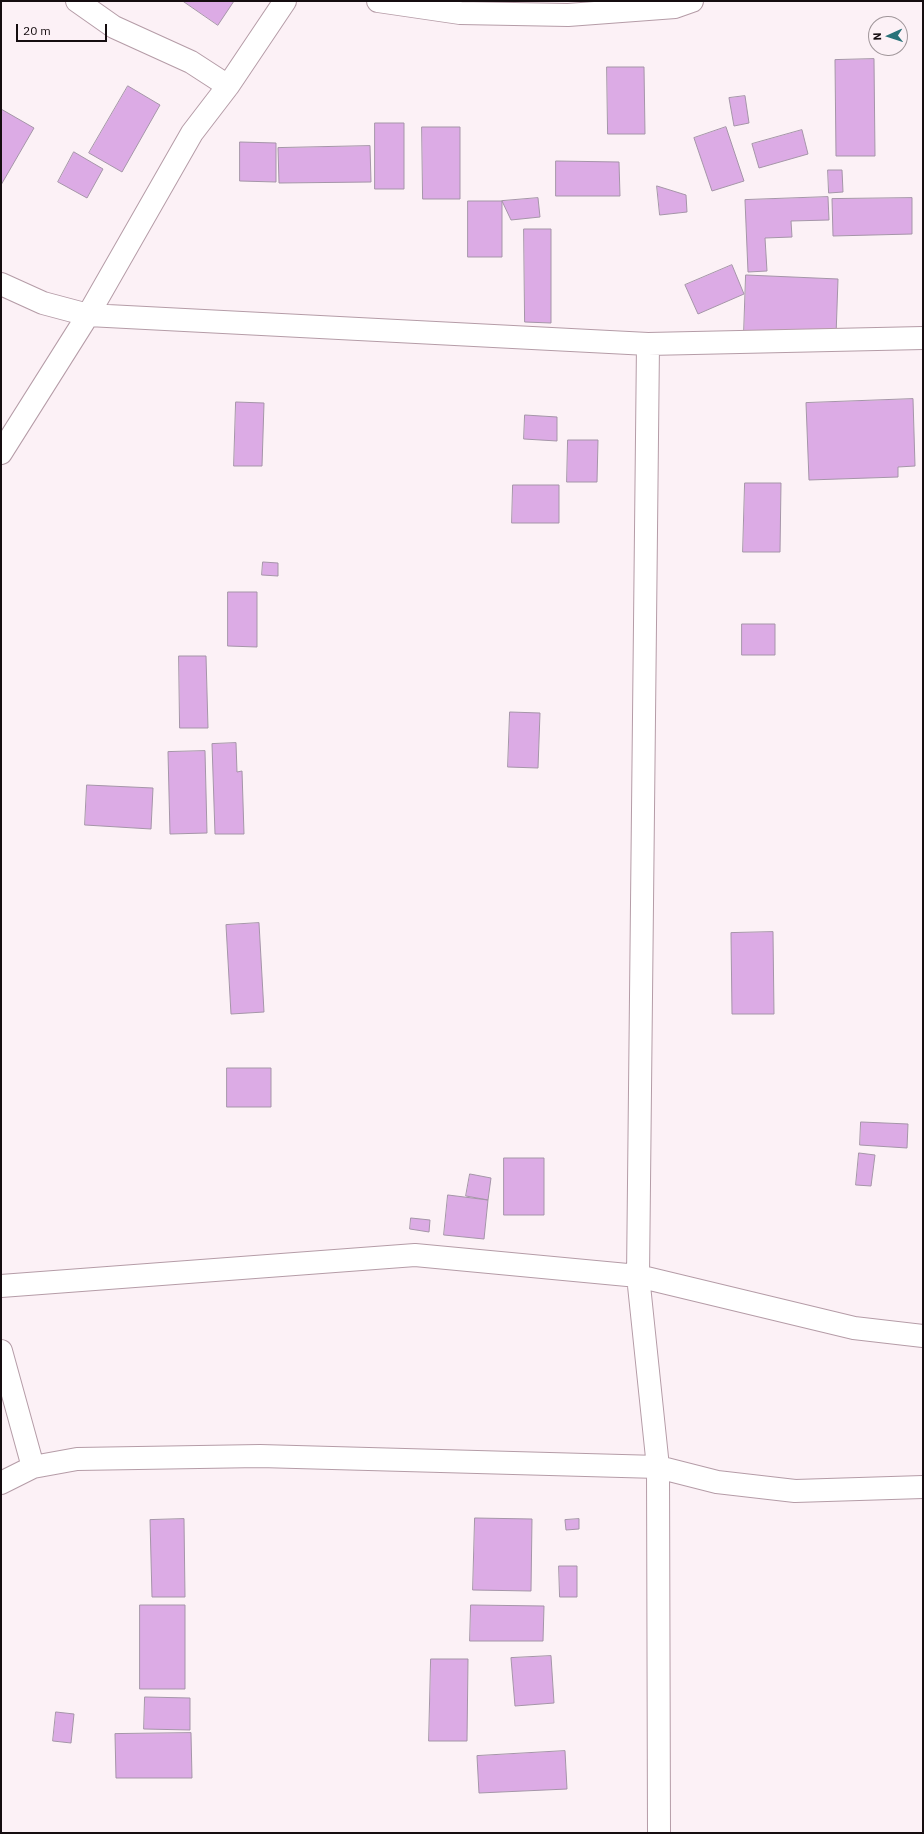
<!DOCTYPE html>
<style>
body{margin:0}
#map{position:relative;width:924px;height:1834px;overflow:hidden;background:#fcf1f6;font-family:"IBM Plex Sans",sans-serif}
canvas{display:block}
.frame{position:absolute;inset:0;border:2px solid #150d10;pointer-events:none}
.north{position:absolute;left:868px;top:16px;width:40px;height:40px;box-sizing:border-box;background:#fcf1f6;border:1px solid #a0969a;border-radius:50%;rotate:267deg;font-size:11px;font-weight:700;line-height:16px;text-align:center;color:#150d10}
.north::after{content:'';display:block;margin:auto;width:14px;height:18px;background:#29737a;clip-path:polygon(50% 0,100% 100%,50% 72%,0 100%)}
.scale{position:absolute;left:16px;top:24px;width:91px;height:18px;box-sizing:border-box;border:2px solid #150d10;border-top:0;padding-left:5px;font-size:12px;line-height:14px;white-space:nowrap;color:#150d10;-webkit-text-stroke:3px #fcf1f6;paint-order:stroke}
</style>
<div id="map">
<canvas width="924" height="1834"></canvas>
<div class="frame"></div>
<div class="north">N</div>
<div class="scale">20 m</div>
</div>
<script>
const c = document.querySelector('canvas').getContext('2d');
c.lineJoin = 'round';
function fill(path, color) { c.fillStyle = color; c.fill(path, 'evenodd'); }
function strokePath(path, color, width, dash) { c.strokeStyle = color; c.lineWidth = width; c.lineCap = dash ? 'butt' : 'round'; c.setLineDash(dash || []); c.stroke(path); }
const building = new Path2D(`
 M 183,1 L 234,1 L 218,25 Z
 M 874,59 L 875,156 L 836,156 L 835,60 Z
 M 607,67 L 644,67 L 645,134 L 608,134 Z
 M 128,86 L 160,105 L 122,172 L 89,153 Z
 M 745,96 L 749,123 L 734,126 L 729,98 Z
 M 1,109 L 34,128 L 1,185 Z
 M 375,123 L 404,123 L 404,189 L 375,189 Z
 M 422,127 L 460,127 L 460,199 L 423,199 Z
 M 726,127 L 744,181 L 712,191 L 694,138 Z
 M 802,130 L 808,154 L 759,168 L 752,144 Z
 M 240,142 L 276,143 L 276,182 L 240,181 Z
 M 370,146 L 371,182 L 279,183 L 278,148 Z
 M 74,152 L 103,169 L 87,198 L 58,182 Z
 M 556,161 L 619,162 L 620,196 L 556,196 Z
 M 828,170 L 842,170 L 843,192 L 829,193 Z
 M 657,186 L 686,195 L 687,212 L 660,215 Z
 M 828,197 L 829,220 L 791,221 L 792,237 L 765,238 L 767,271 L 748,272 L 745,200 Z
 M 538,198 L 540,217 L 511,220 L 502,201 Z
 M 912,198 L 912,234 L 833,236 L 832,199 Z
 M 468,201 L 502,201 L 502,257 L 468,257 Z
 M 524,229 L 551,229 L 551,323 L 525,322 Z
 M 732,265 L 744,294 L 698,314 L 685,285 Z
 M 746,275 L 838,279 L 836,336 L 744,333 Z
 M 913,399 L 915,466 L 898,467 L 898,477 L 809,480 L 806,403 Z
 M 236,402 L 264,403 L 262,466 L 234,466 Z
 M 525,415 L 557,417 L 557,441 L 524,439 Z
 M 568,440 L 598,440 L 597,482 L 567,482 Z
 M 745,483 L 781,483 L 780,552 L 743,552 Z
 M 513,485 L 559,485 L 559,523 L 512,523 Z
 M 263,562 L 278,563 L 278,576 L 262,575 Z
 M 228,592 L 257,592 L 257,647 L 228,646 Z
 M 742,624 L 775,624 L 775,655 L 742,655 Z
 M 179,656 L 206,656 L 208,728 L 180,728 Z
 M 510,712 L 540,713 L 538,768 L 508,767 Z
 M 236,743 L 237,772 L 242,771 L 244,834 L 215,834 L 212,744 Z
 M 205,751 L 207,833 L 170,834 L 168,752 Z
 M 87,785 L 153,788 L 151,829 L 85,825 Z
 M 259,923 L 264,1012 L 231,1014 L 226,925 Z
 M 773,932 L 774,1014 L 732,1014 L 731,933 Z
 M 227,1068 L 271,1068 L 271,1107 L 227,1107 Z
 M 861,1122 L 908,1124 L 907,1148 L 860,1145 Z
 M 859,1153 L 875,1155 L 871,1186 L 856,1185 Z
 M 504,1158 L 544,1158 L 544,1215 L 504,1215 Z
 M 470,1174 L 491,1178 L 488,1200 L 466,1196 Z
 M 448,1195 L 488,1200 L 484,1239 L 444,1235 Z
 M 411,1218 L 430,1220 L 429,1232 L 410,1229 Z
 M 475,1518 L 532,1519 L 531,1591 L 473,1590 Z
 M 184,1519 L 185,1597 L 152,1597 L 150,1520 Z
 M 579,1519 L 579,1529 L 566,1530 L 565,1520 Z
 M 559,1566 L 577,1566 L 577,1597 L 560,1597 Z
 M 140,1605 L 185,1605 L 185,1689 L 140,1689 Z
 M 471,1605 L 544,1606 L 543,1641 L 470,1641 Z
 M 551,1656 L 554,1703 L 515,1706 L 511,1658 Z
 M 431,1659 L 468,1659 L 467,1741 L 429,1741 Z
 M 145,1697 L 190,1698 L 190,1730 L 144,1729 Z
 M 56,1712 L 74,1714 L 71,1743 L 53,1741 Z
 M 191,1733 L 192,1778 L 116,1778 L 115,1734 Z
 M 565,1751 L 567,1789 L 479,1793 L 477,1756 Z`);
const minor = new Path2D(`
 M 77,1 L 114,27 L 191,62 L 228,86
 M 378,1 L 460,13 L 568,15 L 675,7 L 692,1
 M 1,284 L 43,303 L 88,315 L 648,344 L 923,338
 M 648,344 L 638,1276 L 658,1467 L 659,1833
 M 1,453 L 88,315 L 192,133 L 228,86 L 285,1
 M 1,1286 L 415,1255 L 638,1276 L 854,1328 L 923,1336
 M 1,1351 L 33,1467
 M 1,1483 L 33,1467 L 77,1459 L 260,1456 L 658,1467 L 717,1482 L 795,1491 L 923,1487`);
fill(building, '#dcabe5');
strokePath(building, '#a595a8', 1);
strokePath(minor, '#b59ca7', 24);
strokePath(minor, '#fff', 22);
</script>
